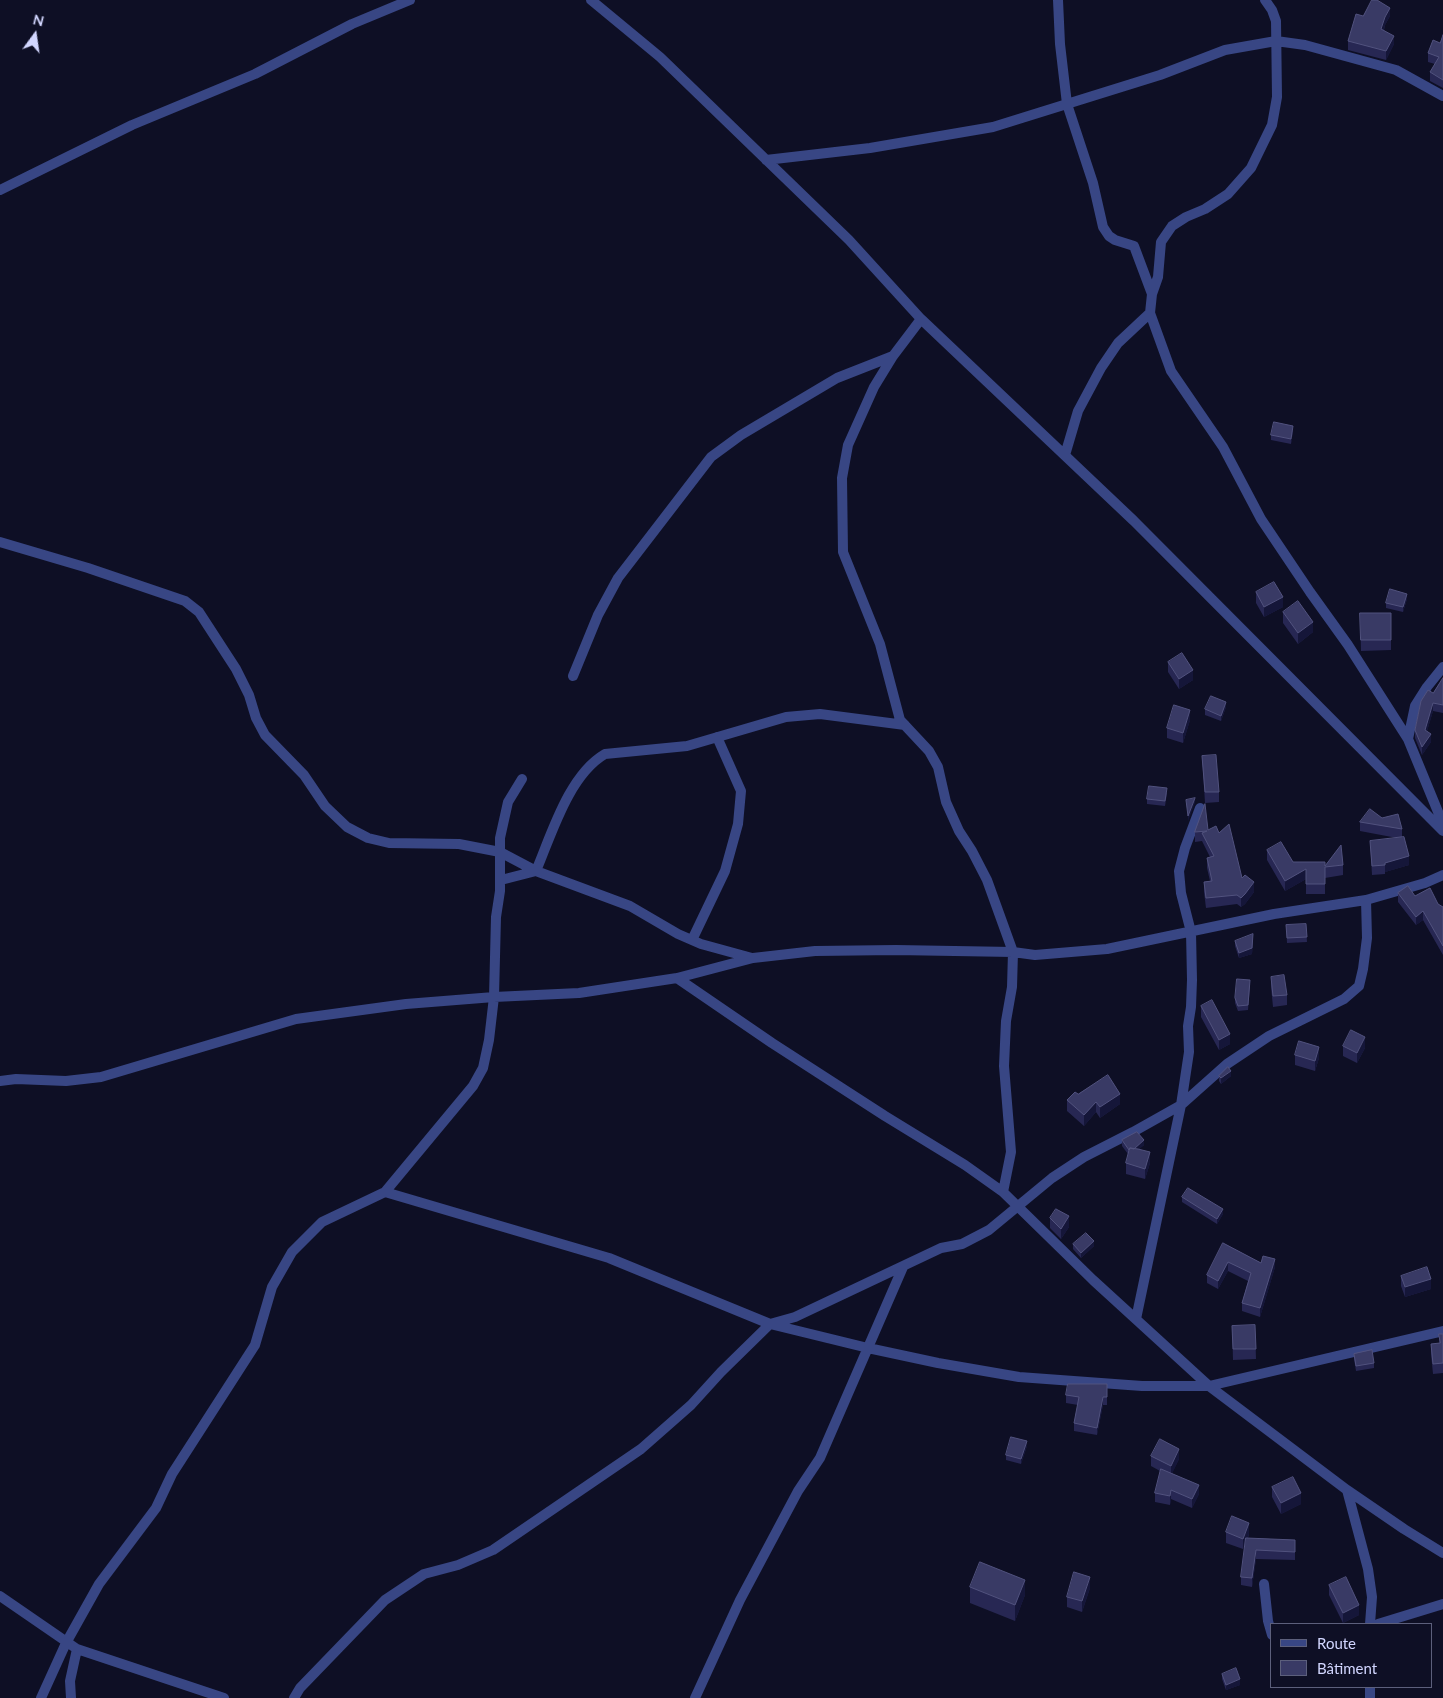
<!DOCTYPE html>
<meta charset="utf-8">
<style>
body{margin:0}
#map{position:relative;width:1443px;height:1698px;overflow:hidden;background:#0e0f25;font-family:Lato,sans-serif}
canvas{display:block}
.legend{position:absolute;left:1270px;top:1623px;width:162px;height:65px;box-sizing:border-box;background:#0e0f25;border:1px solid #5c5f7c;margin:0;padding:6px 9px;list-style:none;font-size:15px;color:#d2d6ff}
.legend li{display:flex;align-items:center;gap:10px;height:25px}
.legend b{width:25px;border:1px solid #5c5f7c}
.north{position:absolute;left:10px;top:10px;width:50px;height:50px;-webkit-text-stroke:4px #0e0f25;paint-order:stroke;rotate:14deg;font-size:14px;font-weight:700;line-height:20px;text-align:center;color:#d2d6ff}
.north::after{content:'';display:block;margin:auto;width:18px;height:22px;background:#d2d6ff;clip-path:polygon(50% 0,100% 100%,50% 72%,0 100%)}
</style>
<div id="map">
<canvas width="1443" height="1698"></canvas>
<ul class="legend">
<li><b style="height:6px;background:#384684"></b>Route</li>
<li><b style="height:14px;background:#393a65"></b>Bâtiment</li>
</ul>
<div class="north">N</div>
</div>
<script>
const c = document.querySelector('canvas').getContext('2d');
c.lineJoin = 'round';
function strokePath(path, color, width, dash) { c.strokeStyle = color; c.lineWidth = width; c.lineCap = dash ? 'butt' : 'round'; c.setLineDash(dash || []); c.stroke(path); }
function fill(path, color) { c.fillStyle = color; c.fill(path, 'evenodd'); }
const minor = new Path2D(`
 M 591,0 L 660,57 L 849,240 L 921,319 L 1134,521 L 1443,831
 M 1058,0 L 1060,44 L 1067,104 L 1093,183 L 1103,227 L 1109,236 L 1115,240 L 1134,246 L 1152,294
 M 1265,0 L 1272,10 L 1276,21 L 1277,97 L 1272,125 L 1251,168 L 1228,194 L 1205,209 L 1186,217 L 1172,226 L 1161,242 L 1158,277 L 1152,294 L 1150,313 L 1171,371 L 1223,447 L 1261,519 L 1310,592 L 1348,645 L 1408,739 L 1443,824
 M 766,160 L 870,148 L 993,127 L 1160,75 L 1225,50 L 1276,41 L 1305,45 L 1396,70 L 1443,96
 M 0,190 L 132,125 L 255,74 L 352,24 L 410,0
 M 921,319 L 893,356 L 874,387 L 848,445 L 842,478 L 843,552 L 880,644 L 900,720 L 929,751 L 938,767 L 946,802 L 959,831 L 972,851 L 987,880 L 1013,952 L 1012,987 L 1006,1021 L 1004,1066 L 1011,1152 L 1003,1192
 M 1065,455 L 1078,411 L 1101,368 L 1118,343 L 1150,313
 M 0,542 L 88,568 L 185,601 L 199,612 L 236,669 L 249,695 L 256,718 L 265,735 L 304,775 L 325,806 L 347,827 L 368,838 L 389,843 L 459,844 L 500,852 L 536,871 L 630,906 L 678,934 L 701,944 L 752,958
 M 573,676 L 598,615 L 618,578 L 711,457 L 741,435 L 837,378 L 893,356
 M 1408,739 L 1415,706 L 1427,687 L 1443,667
 M 536,871 C 552,833 569,775 605,754 L 687,746 L 786,717 L 820,714 L 905,725
 M 501,880 L 536,871
 M 692,940 L 725,871 L 738,824 L 741,791 L 717,737
 M 677,978 L 772,1043 L 885,1116 L 965,1165 L 1003,1192 L 1093,1280 L 1209,1386 L 1347,1490 L 1404,1529 L 1443,1553
 M 0,1081 L 16,1079 L 66,1081 L 101,1077 L 296,1019 L 406,1004 L 494,997 L 579,993 L 677,978 L 753,958 L 815,951 L 896,950 L 1013,952 L 1035,955 L 1107,949 L 1274,914 L 1366,900 L 1425,883 L 1443,875
 M 385,1192 L 609,1258 L 770,1324 L 868,1348 L 938,1363 L 1019,1377 L 1142,1386 L 1209,1386 L 1443,1331
 M 1136,1319 L 1181,1105 L 1189,1052 L 1188,1026 L 1191,1007 L 1192,980 L 1191,932 L 1181,893 L 1179,871 L 1185,848 L 1200,808
 M 1347,1490 L 1368,1569 L 1372,1597 L 1370,1624
 M 1264,1584 L 1268,1621 L 1272,1635
 M 0,1596 L 77,1649 L 224,1698
 M 1378,1624 L 1443,1604
 M 1370,1687 L 1370,1698
 M 41,1698 L 66,1643 L 99,1584 L 156,1508 L 172,1474 L 255,1345 L 272,1287 L 292,1252 L 322,1222 L 385,1192 L 473,1086 L 483,1068 L 489,1040 L 494,997 L 496,917 L 500,891 L 500,838 L 508,802 L 522,779
 M 71,1698 L 70,1681 L 77,1649
 M 294,1698 L 300,1688 L 385,1600 L 424,1574 L 458,1565 L 493,1550 L 641,1449 L 691,1405 L 721,1372 L 770,1324 L 795,1317 L 941,1248 L 962,1244 L 989,1230 L 1052,1178 L 1084,1157 L 1133,1132 L 1181,1105 L 1227,1064 L 1269,1036 L 1344,999 L 1359,986 L 1363,969 L 1367,938 L 1366,900
 M 695,1698 L 740,1600 L 798,1491 L 820,1458 L 903,1267`);
const wall = new Path2D(`
 M 1363,16 L 1390,16 L 1385,25 L 1384,30 L 1394,44 L 1386,60 L 1348,50 L 1348,41 Z
 M 1443,35 L 1443,88 L 1430,81 L 1430,72 L 1435,64 L 1428,62 L 1428,53 L 1440,43 Z
 M 1293,431 L 1291,444 L 1271,440 L 1271,435 Z
 M 1256,592 L 1283,607 L 1264,617 L 1256,603 Z
 M 1407,599 L 1403,612 L 1386,608 L 1386,603 Z
 M 1283,612 L 1313,632 L 1298,644 L 1283,623 Z
 M 1360,613 L 1391,613 L 1391,650 L 1361,651 Z
 M 1168,662 L 1193,680 L 1179,689 L 1168,672 Z
 M 1443,678 L 1443,713 L 1433,711 L 1427,731 L 1431,742 L 1422,755 L 1415,738 L 1415,730 L 1433,693 Z
 M 1226,707 L 1221,721 L 1205,715 L 1205,709 Z
 M 1190,720 L 1183,743 L 1167,738 L 1167,728 Z
 M 1202,756 L 1219,792 L 1219,802 L 1205,803 Z
 M 1167,793 L 1165,806 L 1147,804 L 1147,799 Z
 M 1382,818 L 1402,829 L 1402,837 L 1409,865 L 1385,872 L 1385,874 L 1372,875 L 1370,841 L 1397,838 L 1360,831 L 1360,822 Z
 M 1208,830 L 1242,878 L 1254,892 L 1245,904 L 1241,907 L 1237,904 L 1206,908 L 1204,892 L 1204,882 L 1210,881 L 1207,868 L 1207,858 L 1210,857 L 1202,841 L 1195,842 L 1195,832 Z
 M 1267,850 L 1293,862 L 1325,866 L 1343,865 L 1343,875 L 1325,878 L 1325,894 L 1306,894 L 1306,879 L 1285,891 L 1267,860 Z
 M 1398,893 L 1415,896 L 1438,904 L 1443,907 L 1443,955 L 1423,920 L 1416,925 L 1398,902 Z
 M 1306,924 L 1307,942 L 1287,943 L 1286,925 Z
 M 1253,940 L 1252,954 L 1239,958 L 1235,946 L 1235,941 Z
 M 1271,977 L 1287,995 L 1287,1005 L 1273,1007 L 1271,987 Z
 M 1250,986 L 1248,1010 L 1238,1011 L 1235,1003 L 1235,998 Z
 M 1201,1006 L 1230,1044 L 1219,1050 L 1201,1017 Z
 M 1343,1046 L 1365,1048 L 1357,1063 L 1343,1056 Z
 M 1295,1055 L 1319,1058 L 1315,1071 L 1295,1065 Z
 M 1219,1076 L 1231,1076 L 1221,1084 L 1219,1081 Z
 M 1078,1094 L 1120,1104 L 1100,1118 L 1096,1112 L 1084,1126 L 1067,1111 L 1067,1100 Z
 M 1122,1140 L 1144,1145 L 1139,1149 L 1150,1163 L 1145,1179 L 1126,1174 L 1126,1163 L 1128,1154 L 1122,1146 Z
 M 1182,1197 L 1223,1214 L 1217,1224 L 1182,1202 Z
 M 1050,1218 L 1069,1227 L 1061,1239 L 1050,1228 Z
 M 1223,1243 L 1261,1263 L 1275,1267 L 1260,1317 L 1242,1311 L 1242,1303 L 1248,1281 L 1228,1271 L 1218,1289 L 1207,1283 L 1207,1275 Z
 M 1073,1244 L 1094,1246 L 1081,1258 L 1073,1249 Z
 M 1401,1276 L 1431,1289 L 1405,1297 L 1401,1286 Z
 M 1255,1325 L 1256,1359 L 1233,1360 L 1232,1326 Z
 M 1439,1334 L 1443,1334 L 1443,1373 L 1433,1374 L 1431,1354 L 1431,1344 L 1439,1343 Z
 M 1354,1354 L 1374,1363 L 1374,1368 L 1356,1371 L 1354,1359 Z
 M 1107,1384 L 1107,1405 L 1103,1405 L 1097,1435 L 1074,1431 L 1074,1423 L 1078,1405 L 1066,1403 L 1066,1395 Z
 M 1027,1446 L 1021,1464 L 1006,1460 L 1006,1455 Z
 M 1151,1456 L 1179,1459 L 1172,1473 L 1199,1494 L 1192,1508 L 1171,1499 L 1170,1505 L 1155,1502 L 1155,1493 L 1160,1471 L 1151,1466 Z
 M 1272,1487 L 1301,1504 L 1281,1514 L 1272,1497 Z
 M 1226,1532 L 1249,1534 L 1248,1538 L 1295,1540 L 1295,1560 L 1256,1559 L 1252,1587 L 1241,1585 L 1241,1577 L 1245,1543 L 1243,1549 L 1226,1543 Z
 M 1329,1585 L 1359,1615 L 1343,1623 L 1329,1595 Z
 M 970,1587 L 1025,1595 L 1015,1621 L 970,1603 Z
 M 1090,1588 L 1082,1612 L 1067,1607 L 1067,1597 Z
 M 1222,1674 L 1240,1685 L 1226,1690 L 1222,1679 Z`);
const shadedWall = new Path2D(`
 M 1390,8 L 1390,16 L 1385,25 L 1381,38 L 1381,29 L 1385,17 Z
 M 1394,36 L 1394,44 L 1386,60 L 1386,51 Z
 M 1293,426 L 1293,431 L 1291,444 L 1291,439 Z
 M 1407,594 L 1407,599 L 1403,612 L 1403,607 Z
 M 1283,597 L 1283,607 L 1264,617 L 1264,607 Z
 M 1313,622 L 1313,632 L 1298,644 L 1298,633 Z
 M 1193,670 L 1193,680 L 1179,689 L 1179,679 Z
 M 1226,702 L 1226,707 L 1221,721 L 1221,716 Z
 M 1433,703 L 1433,711 L 1425,738 L 1425,730 Z
 M 1190,710 L 1190,720 L 1183,743 L 1183,733 Z
 M 1431,734 L 1431,742 L 1422,755 L 1422,747 Z
 M 1195,798 L 1195,803 L 1188,821 L 1188,816 Z
 M 1409,856 L 1409,865 L 1385,872 L 1385,863 Z
 M 1306,869 L 1306,879 L 1285,891 L 1285,881 Z
 M 1254,882 L 1254,892 L 1245,904 L 1241,907 L 1241,898 Z
 M 1423,911 L 1423,920 L 1416,925 L 1416,917 Z
 M 1253,934 L 1252,954 L 1239,958 L 1239,953 Z
 M 1230,1034 L 1230,1044 L 1219,1050 L 1219,1040 Z
 M 1365,1037 L 1365,1048 L 1357,1063 L 1357,1053 Z
 M 1319,1047 L 1319,1058 L 1315,1071 L 1315,1061 Z
 M 1231,1071 L 1231,1076 L 1221,1084 L 1221,1078 Z
 M 1120,1094 L 1120,1104 L 1100,1118 L 1100,1107 Z
 M 1096,1102 L 1096,1112 L 1084,1126 L 1084,1115 Z
 M 1144,1140 L 1144,1145 L 1131,1156 L 1131,1151 Z
 M 1150,1152 L 1150,1163 L 1145,1179 L 1145,1169 Z
 M 1223,1209 L 1223,1214 L 1217,1224 L 1217,1219 Z
 M 1069,1216 L 1069,1227 L 1061,1239 L 1061,1229 Z
 M 1094,1241 L 1094,1246 L 1081,1258 L 1081,1253 Z
 M 1275,1259 L 1275,1267 L 1260,1317 L 1260,1308 Z
 M 1228,1262 L 1228,1271 L 1218,1289 L 1218,1281 Z
 M 1431,1279 L 1431,1289 L 1405,1297 L 1405,1287 Z
 M 1103,1397 L 1103,1405 L 1097,1435 L 1097,1428 Z
 M 1027,1441 L 1027,1446 L 1021,1464 L 1021,1459 Z
 M 1179,1449 L 1179,1459 L 1171,1476 L 1171,1466 Z
 M 1199,1485 L 1199,1494 L 1192,1508 L 1192,1499 Z
 M 1171,1490 L 1171,1499 L 1170,1505 L 1170,1496 Z
 M 1301,1493 L 1301,1504 L 1281,1514 L 1281,1503 Z
 M 1249,1523 L 1249,1534 L 1243,1549 L 1243,1539 Z
 M 1256,1550 L 1256,1559 L 1252,1587 L 1252,1578 Z
 M 1090,1577 L 1090,1588 L 1082,1612 L 1082,1601 Z
 M 1025,1580 L 1025,1595 L 1015,1621 L 1015,1605 Z
 M 1359,1605 L 1359,1615 L 1343,1623 L 1343,1613 Z
 M 1240,1679 L 1240,1685 L 1226,1690 L 1226,1685 Z`);
const building = new Path2D(`
 M 1372,0 L 1377,0 L 1390,8 L 1385,17 L 1381,29 L 1394,36 L 1386,51 L 1348,41 L 1356,14 L 1363,16 Z
 M 1443,35 L 1443,80 L 1430,72 L 1439,57 L 1428,53 L 1433,40 L 1440,43 Z
 M 1274,422 L 1293,426 L 1291,439 L 1271,435 Z
 M 1274,582 L 1283,597 L 1264,607 L 1256,592 Z
 M 1390,589 L 1407,594 L 1403,607 L 1386,603 Z
 M 1298,601 L 1313,622 L 1298,633 L 1283,612 Z
 M 1360,613 L 1391,613 L 1391,640 L 1361,640 Z
 M 1182,653 L 1193,670 L 1179,679 L 1168,662 Z
 M 1443,678 L 1443,705 L 1433,703 L 1425,730 L 1431,734 L 1422,747 L 1415,730 L 1421,701 L 1428,690 L 1433,693 Z
 M 1211,696 L 1226,702 L 1221,716 L 1205,709 Z
 M 1174,705 L 1190,710 L 1183,733 L 1167,728 Z
 M 1216,755 L 1219,792 L 1205,792 L 1202,756 Z
 M 1149,786 L 1167,788 L 1165,801 L 1147,799 Z
 M 1195,798 L 1188,816 L 1186,800 Z
 M 1205,804 L 1208,830 L 1216,826 L 1219,833 L 1229,824 L 1242,878 L 1245,875 L 1254,882 L 1245,894 L 1241,898 L 1237,895 L 1206,898 L 1204,882 L 1212,881 L 1207,858 L 1214,856 L 1202,833 L 1207,831 L 1195,832 Z
 M 1370,809 L 1382,818 L 1398,814 L 1402,829 L 1360,822 Z
 M 1404,837 L 1409,856 L 1385,863 L 1385,865 L 1372,866 L 1370,841 Z
 M 1281,842 L 1293,862 L 1325,862 L 1325,866 L 1341,845 L 1343,865 L 1325,867 L 1325,884 L 1306,884 L 1306,869 L 1285,881 L 1267,850 Z
 M 1408,886 L 1415,896 L 1430,888 L 1438,904 L 1443,907 L 1443,946 L 1423,911 L 1416,917 L 1398,893 Z
 M 1306,924 L 1307,937 L 1287,938 L 1286,925 Z
 M 1253,934 L 1252,948 L 1239,953 L 1235,941 Z
 M 1284,975 L 1287,995 L 1273,996 L 1271,977 Z
 M 1237,979 L 1250,980 L 1248,1005 L 1238,1006 L 1235,998 Z
 M 1212,1000 L 1230,1034 L 1219,1040 L 1201,1006 Z
 M 1351,1030 L 1365,1037 L 1357,1053 L 1343,1046 Z
 M 1299,1041 L 1319,1047 L 1315,1061 L 1295,1055 Z
 M 1228,1067 L 1231,1071 L 1221,1078 L 1219,1076 Z
 M 1108,1075 L 1120,1094 L 1100,1107 L 1096,1102 L 1084,1115 L 1067,1100 L 1075,1092 L 1078,1094 Z
 M 1137,1132 L 1144,1140 L 1134,1149 L 1130,1148 L 1129,1150 L 1122,1140 Z
 M 1130,1148 L 1138,1149 L 1150,1152 L 1145,1169 L 1126,1163 Z
 M 1188,1188 L 1223,1209 L 1217,1219 L 1182,1197 Z
 M 1056,1209 L 1069,1216 L 1061,1229 L 1050,1218 Z
 M 1086,1233 L 1094,1241 L 1081,1253 L 1073,1244 Z
 M 1223,1243 L 1261,1263 L 1263,1256 L 1275,1259 L 1260,1308 L 1242,1303 L 1251,1273 L 1228,1262 L 1218,1281 L 1207,1275 Z
 M 1427,1267 L 1431,1279 L 1405,1287 L 1401,1276 Z
 M 1255,1325 L 1256,1349 L 1233,1349 L 1232,1326 Z
 M 1439,1334 L 1443,1334 L 1443,1363 L 1433,1364 L 1431,1344 L 1440,1343 Z
 M 1372,1350 L 1374,1363 L 1356,1366 L 1354,1354 Z
 M 1068,1384 L 1107,1384 L 1107,1397 L 1103,1397 L 1097,1428 L 1074,1423 L 1079,1397 L 1066,1395 Z
 M 1011,1437 L 1027,1441 L 1021,1459 L 1006,1455 Z
 M 1160,1439 L 1179,1449 L 1171,1466 L 1151,1456 Z
 M 1161,1469 L 1199,1485 L 1192,1499 L 1171,1490 L 1170,1496 L 1155,1493 Z
 M 1293,1477 L 1301,1493 L 1281,1503 L 1272,1487 Z
 M 1232,1516 L 1249,1523 L 1243,1539 L 1226,1532 Z
 M 1246,1538 L 1295,1540 L 1295,1552 L 1256,1550 L 1252,1578 L 1241,1577 Z
 M 980,1562 L 1025,1580 L 1015,1605 L 970,1587 Z
 M 1074,1572 L 1090,1577 L 1082,1601 L 1067,1597 Z
 M 1346,1577 L 1359,1605 L 1343,1613 L 1329,1585 Z
 M 1236,1668 L 1240,1679 L 1226,1685 L 1222,1674 Z`);
strokePath(minor, '#384684', 10);
fill(wall, '#272753');
fill(shadedWall, '#151639');
fill(building, '#393a65');
strokePath(building, '#51527e', 1);
</script>
